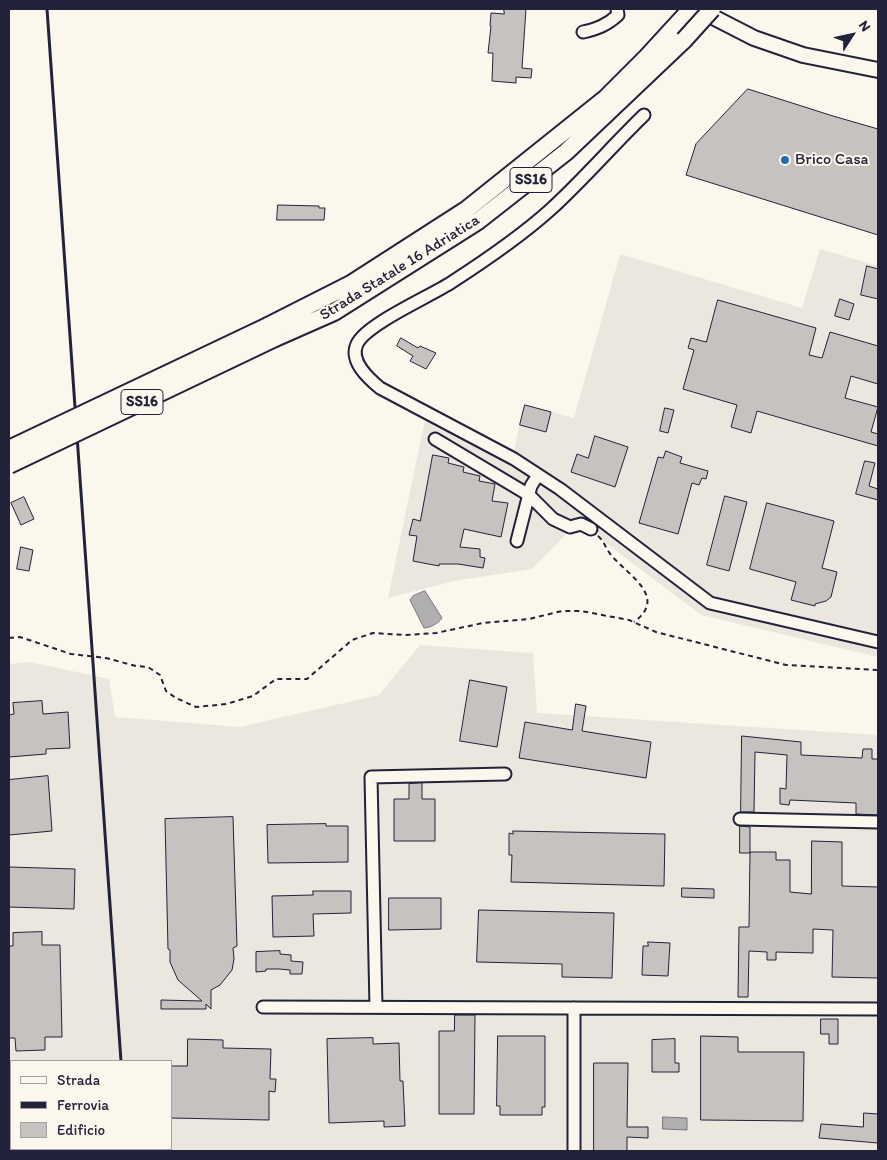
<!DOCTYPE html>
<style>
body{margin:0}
#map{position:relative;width:887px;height:1160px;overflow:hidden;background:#fbf7ec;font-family:Itim,sans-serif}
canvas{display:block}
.frame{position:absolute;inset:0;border:10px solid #22223b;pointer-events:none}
.legend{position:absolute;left:10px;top:1060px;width:162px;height:90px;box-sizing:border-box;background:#fbf7ec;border:1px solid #a4a2a5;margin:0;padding:6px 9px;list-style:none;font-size:15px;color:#22223b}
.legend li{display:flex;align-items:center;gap:10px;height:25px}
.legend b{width:25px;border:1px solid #a4a2a5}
.north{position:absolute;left:827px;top:10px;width:50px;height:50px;-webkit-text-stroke:4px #fbf7ec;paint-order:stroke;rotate:55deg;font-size:14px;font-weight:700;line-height:20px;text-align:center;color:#22223b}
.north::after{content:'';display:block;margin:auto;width:18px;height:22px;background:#22223b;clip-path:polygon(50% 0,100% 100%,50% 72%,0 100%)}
</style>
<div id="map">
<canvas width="887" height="1160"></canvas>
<div class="frame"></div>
<ul class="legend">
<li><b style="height:6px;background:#fbf7ec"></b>Strada</li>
<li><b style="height:6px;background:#22223b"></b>Ferrovia</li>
<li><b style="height:14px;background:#c6c2c0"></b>Edificio</li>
</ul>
<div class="north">N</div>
</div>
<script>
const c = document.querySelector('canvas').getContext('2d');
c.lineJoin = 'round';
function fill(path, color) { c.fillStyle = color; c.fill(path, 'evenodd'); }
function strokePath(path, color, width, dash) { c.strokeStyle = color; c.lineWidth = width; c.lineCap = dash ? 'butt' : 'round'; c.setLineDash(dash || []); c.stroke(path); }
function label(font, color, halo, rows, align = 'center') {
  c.font = font + ' Itim,sans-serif'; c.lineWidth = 4; c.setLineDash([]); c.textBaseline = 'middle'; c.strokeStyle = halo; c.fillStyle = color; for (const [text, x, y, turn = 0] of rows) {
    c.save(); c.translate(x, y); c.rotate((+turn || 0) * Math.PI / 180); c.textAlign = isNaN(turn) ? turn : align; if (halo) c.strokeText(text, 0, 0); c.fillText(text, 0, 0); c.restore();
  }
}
const built = new Path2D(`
 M 820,249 L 878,266 L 878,657 L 701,615 L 578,522 L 532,569 L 454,581 L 388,598 L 428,405 L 514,450 L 524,404 L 574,418 L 620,254 L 802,308 Z
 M 420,645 L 533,653 L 537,713 L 878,735 L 878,1151 L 9,1151 L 9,664 L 30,662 L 109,679 L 115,717 L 240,727 L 379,695 ZM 11,1061 L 171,1061 L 171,1149 L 11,1149 Z`);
const water = new Path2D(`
 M 425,591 L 442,618 C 439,623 430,628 424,628 L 410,600 L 413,596 Z
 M 663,1117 L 687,1118 L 687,1130 L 663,1129 Z`);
const building = new Path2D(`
 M 504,9 L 526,9 L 522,68 L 532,69 L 531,78 L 516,77 L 516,83 L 492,81 L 493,53 L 488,53 L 491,26 L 490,26 L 491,13 L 504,14 Z
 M 748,89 L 833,116 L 878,129 L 878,235 L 686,175 L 696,144 Z
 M 278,205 L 319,206 L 319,208 L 325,208 L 324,220 L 277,220 Z
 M 867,266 L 878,269 L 878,299 L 861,295 Z
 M 840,299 L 854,304 L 849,320 L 835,316 Z
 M 718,300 L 816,328 L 809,355 L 822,358 L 830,332 L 878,346 L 878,384 L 851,376 L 845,398 L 878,407 L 871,432 L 878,434 L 878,446 L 757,411 L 751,433 L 731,427 L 737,405 L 683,389 L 694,350 L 688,348 L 691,338 L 706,342 Z
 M 401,338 L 418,348 L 420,346 L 436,353 L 426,369 L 410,361 L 413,356 L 397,346 Z
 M 525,405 L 551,412 L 546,432 L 520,425 Z
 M 665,408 L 674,410 L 668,433 L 660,431 Z
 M 595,436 L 628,447 L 615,487 L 571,472 L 577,454 L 588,458 Z
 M 666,451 L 682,457 L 680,463 L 708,471 L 706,479 L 702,478 L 699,485 L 692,483 L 678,534 L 639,523 L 658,457 L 663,458 Z
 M 433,455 L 449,458 L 448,463 L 464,467 L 463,472 L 480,476 L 479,481 L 495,484 L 492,501 L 508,503 L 501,537 L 464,529 L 460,547 L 480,549 L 480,557 L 485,558 L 483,568 L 458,564 L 439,564 L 439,566 L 413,561 L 417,536 L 409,535 L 413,519 L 420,521 Z
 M 865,461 L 875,463 L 869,486 L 878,489 L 878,500 L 856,494 Z
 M 725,496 L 747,502 L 729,571 L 707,565 Z
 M 24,497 L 34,519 L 21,525 L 11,503 Z
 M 767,503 L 834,521 L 822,568 L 837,572 L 831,597 L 826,601 L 815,604 L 815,606 L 791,600 L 796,582 L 750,569 Z
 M 21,547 L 33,550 L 29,571 L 17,569 Z
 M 470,680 L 507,687 L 497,747 L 460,741 Z
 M 42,701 L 43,714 L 68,712 L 70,748 L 46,749 L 46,754 L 9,757 L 9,715 L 14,714 L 13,703 Z
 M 576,704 L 586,706 L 582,731 L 651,742 L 646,778 L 519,758 L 525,722 L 572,730 Z
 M 742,736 L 801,742 L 801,755 L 862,758 L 863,749 L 872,749 L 872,759 L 878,759 L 878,815 L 856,814 L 856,803 L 790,800 L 789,805 L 780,804 L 780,788 L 786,789 L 787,755 L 755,752 L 754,812 L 741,812 Z
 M 48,776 L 52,831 L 9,835 L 9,780 Z
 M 422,783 L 422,799 L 435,799 L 435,841 L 394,841 L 394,799 L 409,799 L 409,784 Z
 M 233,817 L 237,946 L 233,948 L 234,959 L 232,970 L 220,985 L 211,990 L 211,1009 L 206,1004 L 206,1009 L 161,1009 L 161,1000 L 202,1001 L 178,980 L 170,962 L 170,950 L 168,949 L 165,819 Z
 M 326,824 L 326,826 L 348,826 L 348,862 L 268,863 L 267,825 Z
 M 740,826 L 750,827 L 750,853 L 740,853 Z
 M 513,831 L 665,834 L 664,886 L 511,882 L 512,855 L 509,855 L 509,833 L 513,834 Z
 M 812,841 L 842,842 L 842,886 L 878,887 L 878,978 L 832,977 L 833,930 L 813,929 L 813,953 L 776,952 L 776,960 L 767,960 L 767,952 L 749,951 L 748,997 L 738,997 L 739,927 L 749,927 L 750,852 L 776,852 L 776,860 L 790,860 L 790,892 L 811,894 Z
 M 9,867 L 75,869 L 74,909 L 9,907 Z
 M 682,888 L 714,889 L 714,898 L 682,897 Z
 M 313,891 L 351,891 L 351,913 L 313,914 L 314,936 L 273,937 L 272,896 L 313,895 Z
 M 389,898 L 441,898 L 441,929 L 389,930 Z
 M 479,910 L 614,913 L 612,978 L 562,977 L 562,964 L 477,962 Z
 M 42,932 L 42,945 L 60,945 L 62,1037 L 45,1037 L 45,1050 L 16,1051 L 15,1038 L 9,1038 L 9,946 L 13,946 L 13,933 Z
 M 648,942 L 670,943 L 668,976 L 642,975 L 643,946 L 648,946 Z
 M 280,951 L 280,954 L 291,955 L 291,961 L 303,962 L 302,974 L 290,974 L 290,970 L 279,969 L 266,969 L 266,971 L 256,972 L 256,952 Z
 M 455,1015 L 475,1015 L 474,1114 L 439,1114 L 439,1031 L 454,1031 Z
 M 821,1019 L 838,1019 L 838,1044 L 829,1044 L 829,1034 L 821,1034 Z
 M 498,1036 L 545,1036 L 545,1107 L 542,1107 L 542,1115 L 500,1115 L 500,1106 L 497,1106 Z
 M 701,1036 L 738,1037 L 738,1052 L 804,1052 L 803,1121 L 701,1120 Z
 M 373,1038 L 373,1044 L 399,1043 L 400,1081 L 403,1081 L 405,1126 L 384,1127 L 384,1121 L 329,1123 L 327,1039 Z
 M 188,1039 L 223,1040 L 223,1048 L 271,1049 L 270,1079 L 276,1079 L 275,1092 L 269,1091 L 269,1120 L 171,1118 L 171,1066 L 187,1066 Z
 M 675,1039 L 675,1063 L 679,1063 L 679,1072 L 652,1072 L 652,1040 Z
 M 594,1063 L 628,1063 L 627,1127 L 648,1127 L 648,1138 L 627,1137 L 627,1151 L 594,1151 Z
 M 864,1113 L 878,1114 L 878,1143 L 819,1138 L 821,1124 L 863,1127 Z`);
const path = new Path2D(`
 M 598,536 C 604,541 606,549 611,555 C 629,576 668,597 634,622
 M 9,638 L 20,637 L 71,654 L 106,658 L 136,666 L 148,667 L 160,675 L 166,691 L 176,698 L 196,707 L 226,704 L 253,696 L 276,679 L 307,679 L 352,640 L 373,633 L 405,635 L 436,633 L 483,623 L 529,619 L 562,611 L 581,611 L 629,620 L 656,632 L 786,665 L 878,670`);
const minor = new Path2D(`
 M 583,32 C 597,29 607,25 618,15 L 617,9
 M 644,115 C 612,146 583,180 550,210 C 520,237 486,260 452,282 C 431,296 366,324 357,344 C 349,361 368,378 380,388 L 514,459 L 560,489 L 710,603 L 878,642
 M 435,439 L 529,495 L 553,519 L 570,527 L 581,524 L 591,529
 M 517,541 L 531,486 L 538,475
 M 740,819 L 878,822
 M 263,1007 L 878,1009
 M 376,1007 L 371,777 L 505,774
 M 574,1151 L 574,1008`);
const major = new Path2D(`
 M 715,18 L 754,38 L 803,55 L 878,70`);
const highway = new Path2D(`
 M 268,326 L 351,284 L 466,210 L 606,98 L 647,57 L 691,9
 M 275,338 L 334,312 L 478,221 L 566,152 L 684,40`);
const rail = new Path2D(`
 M 47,9 L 121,1061
 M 128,1149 L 128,1151`);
const highwayBridge = new Path2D(`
 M 684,40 L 712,9
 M 9,449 L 268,326
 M 9,465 L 275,338`);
const markers = [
 [785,160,5,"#1f6fb2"]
];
const shields = [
 [531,180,42],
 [142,402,42]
];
const shieldNames = [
 ["SS16",531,180],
 ["SS16",142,402]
];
const poiNames = [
 ["Brico Casa",795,160]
];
const streetNames = [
 ["Strada Statale 16 Adriatica",400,268,-32]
];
fill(built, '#ebe7df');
fill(water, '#b1aeb0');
strokePath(water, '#787681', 1);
fill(building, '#c6c2c0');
strokePath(building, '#22223b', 1);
strokePath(minor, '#22223b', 15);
strokePath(major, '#22223b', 18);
strokePath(highway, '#22223b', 20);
strokePath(path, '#22223b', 2, [5, 4]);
strokePath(minor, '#fbf7ec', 11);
strokePath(major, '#fbf7ec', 14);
strokePath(highway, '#fbf7ec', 16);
strokePath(rail, '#22223b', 3);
strokePath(highwayBridge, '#22223b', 20, []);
strokePath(highwayBridge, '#fbf7ec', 16);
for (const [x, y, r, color] of markers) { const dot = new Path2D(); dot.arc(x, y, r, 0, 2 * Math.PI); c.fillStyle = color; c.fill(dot); strokePath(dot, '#fbf7ec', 2); }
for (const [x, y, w] of shields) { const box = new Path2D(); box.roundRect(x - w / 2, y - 12.5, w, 25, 4); c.fillStyle = '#fbf7ec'; c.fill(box); strokePath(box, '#22223b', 1); }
label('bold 15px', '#22223b', null, shieldNames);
label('16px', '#22223b', '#fbf7ec', poiNames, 'left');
label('16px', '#22223b', '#fbf7ec', streetNames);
</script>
